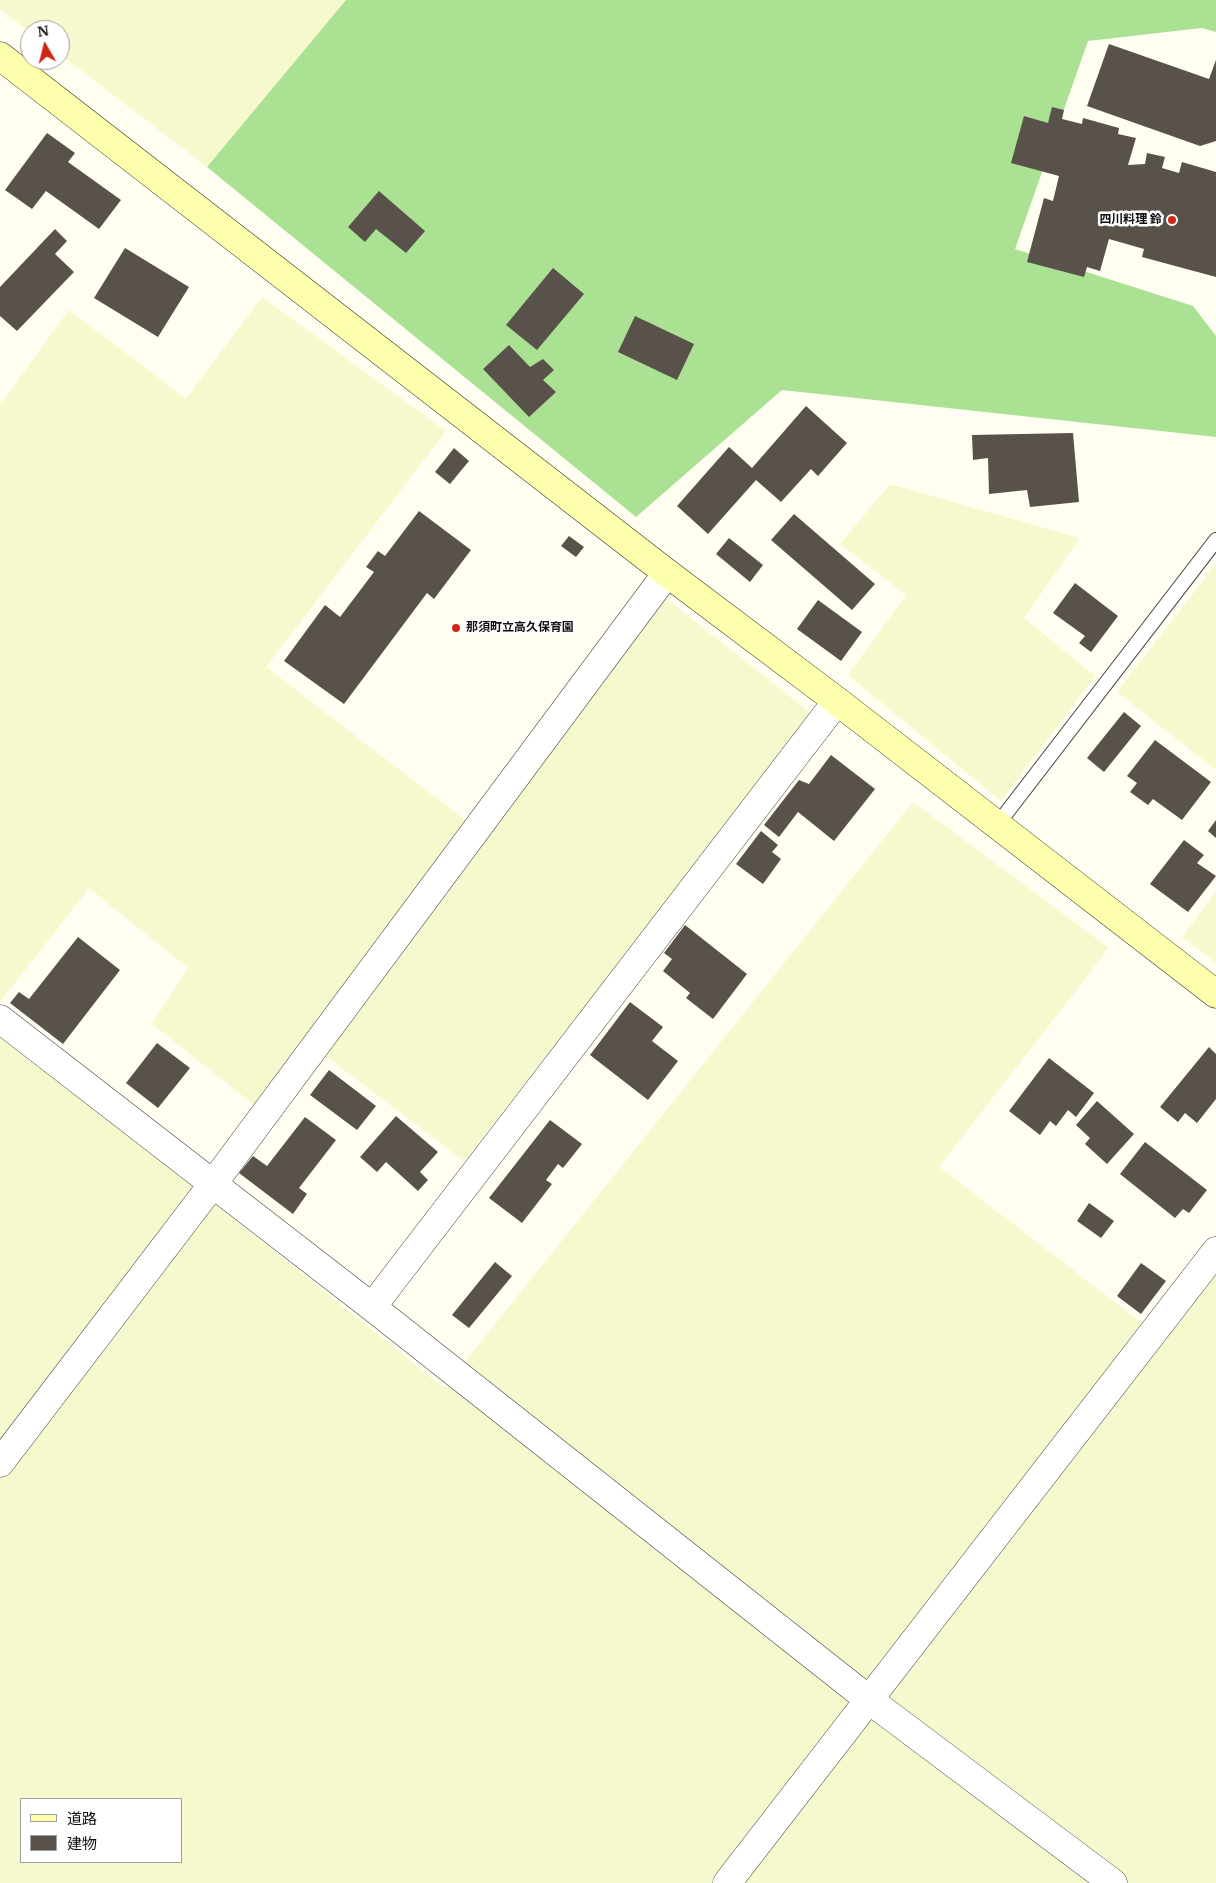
<!DOCTYPE html>
<meta charset="utf-8">
<style>
body{margin:0}
#map{position:relative;width:1216px;height:1883px;overflow:hidden;background:#fffef1;font-family:Merriweather,"Noto Sans JP",serif}
canvas{display:block}
.legend{position:absolute;left:20px;top:1798px;width:162px;height:65px;box-sizing:border-box;background:#fff;border:1px solid #9f9f9f;margin:0;padding:6px 9px;list-style:none;font-size:15px;color:#0f0f0f}
.legend li{display:flex;align-items:center;gap:10px;height:25px}
.legend b{width:25px;border:1px solid #9f9f9f}
.north{position:absolute;left:20px;top:20px;width:50px;height:50px;box-sizing:border-box;background:#fff;border:1px solid #9f9f9f;border-radius:50%;rotate:352deg;font-size:14px;font-weight:700;line-height:20px;text-align:center;color:#0f0f0f}
.north::after{content:'';display:block;margin:auto;width:18px;height:22px;background:#ce2717;clip-path:polygon(50% 0,100% 100%,50% 72%,0 100%)}
</style>
<div id="map">
<canvas width="1216" height="1883"></canvas>
<ul class="legend">
<li><b style="height:6px;background:#fdffac"></b>道路</li>
<li><b style="height:14px;background:#59524a"></b>建物</li>
</ul>
<div class="north">N</div>
</div>
<script>
const c = document.querySelector('canvas').getContext('2d');
c.lineJoin = 'round';
function fill(path, color) { c.fillStyle = color; c.fill(path, 'evenodd'); }
function strokePath(path, color, width, dash) { c.strokeStyle = color; c.lineWidth = width; c.lineCap = dash ? 'butt' : 'round'; c.setLineDash(dash || []); c.stroke(path); }
function label(font, color, halo, rows, align = 'center') {
  c.font = font + ' Merriweather,"Noto Sans JP",serif'; c.lineWidth = 5; c.setLineDash([]); c.textBaseline = 'middle'; c.strokeStyle = halo; c.fillStyle = color; for (const [text, x, y, turn = 0] of rows) {
    c.save(); c.translate(x, y); c.rotate((+turn || 0) * Math.PI / 180); c.textAlign = isNaN(turn) ? turn : align; if (halo) c.strokeText(text, 0, 0); c.fillText(text, 0, 0); c.restore();
  }
}
const farmland = new Path2D(`
 M 0,0 L 346,0 L 207,167 L 60,54 L 60,30 L 30,30 L 30,32 L 0,9 Z
 M 262,297 L 446,431 L 266,667 L 466,821 L 662,595 L 813,715 L 464,1161 L 310,1044 L 257,1107 L 152,1024 L 188,968 L 89,888 L 0,1002 L 0,401 L 2,402 L 69,310 L 186,399 Z
 M 890,484 L 1080,538 L 1024,618 L 1095,676 L 1001,801 L 848,675 L 906,595 L 840,544 Z
 M 1216,564 L 1216,770 L 1117,692 Z
 M 913,802 L 1109,948 L 939,1167 L 1159,1336 L 1216,1265 L 1216,1883 L 0,1883 L 0,1031 L 444,1388 ZM 21,1799 L 181,1799 L 181,1862 L 21,1862 Z
 M 1216,892 L 1216,963 L 1182,937 Z`);
const forest = new Path2D(`
 M 346,0 L 1216,0 L 1216,32 L 1202,28 L 1088,41 L 1015,249 L 1193,306 L 1216,336 L 1216,437 L 782,390 L 636,517 L 207,167 Z`);
const building = new Path2D(`
 M 1109,44 L 1209,79 L 1216,60 L 1216,141 L 1200,146 L 1087,106 Z
 M 1052,107 L 1064,110 L 1062,119 L 1082,124 L 1083,118 L 1119,128 L 1118,134 L 1136,138 L 1128,165 L 1145,164 L 1147,153 L 1165,157 L 1162,168 L 1179,173 L 1182,162 L 1216,172 L 1216,277 L 1142,257 L 1144,249 L 1109,239 L 1100,271 L 1087,267 L 1084,277 L 1027,262 L 1044,198 L 1053,201 L 1059,176 L 1011,163 L 1024,116 L 1048,123 Z
 M 47,133 L 75,153 L 68,162 L 121,200 L 99,229 L 46,191 L 32,209 L 5,190 Z
 M 379,191 L 425,231 L 406,253 L 376,229 L 365,242 L 348,227 Z
 M 55,229 L 67,241 L 55,254 L 74,272 L 17,331 L 0,316 L 0,287 Z
 M 125,248 L 189,287 L 158,337 L 94,298 Z
 M 553,268 L 584,294 L 537,350 L 506,325 Z
 M 635,316 L 694,344 L 677,380 L 618,352 Z
 M 509,345 L 530,367 L 543,359 L 554,370 L 543,380 L 556,392 L 529,417 L 483,369 Z
 M 806,406 L 847,443 L 818,476 L 811,469 L 781,502 L 756,480 L 708,534 L 677,506 L 729,447 L 752,468 Z
 M 1073,433 L 1079,502 L 1030,507 L 1027,490 L 989,494 L 988,458 L 973,460 L 972,435 Z
 M 454,448 L 469,461 L 450,484 L 435,472 Z
 M 419,511 L 471,550 L 434,599 L 427,593 L 344,704 L 284,661 L 325,605 L 340,617 L 374,572 L 366,567 L 378,551 L 385,556 Z
 M 794,514 L 875,584 L 852,610 L 771,540 Z
 M 569,536 L 584,547 L 576,557 L 561,546 Z
 M 729,538 L 763,565 L 750,582 L 716,554 Z
 M 1075,583 L 1118,616 L 1091,652 L 1079,643 L 1085,636 L 1053,613 Z
 M 818,600 L 862,632 L 841,661 L 797,629 Z
 M 1124,712 L 1141,726 L 1104,772 L 1087,758 Z
 M 1155,740 L 1211,782 L 1182,820 L 1153,799 L 1148,805 L 1130,792 L 1137,783 L 1127,776 Z
 M 831,755 L 875,789 L 834,841 L 798,812 L 779,837 L 764,825 L 799,780 L 809,784 Z
 M 1216,820 L 1216,838 L 1208,831 Z
 M 761,831 L 778,845 L 772,852 L 781,859 L 763,884 L 736,864 Z
 M 1184,840 L 1204,855 L 1197,863 L 1216,876 L 1188,912 L 1150,884 Z
 M 685,925 L 747,974 L 713,1019 L 686,998 L 690,993 L 663,971 L 672,959 L 664,953 Z
 M 78,937 L 120,970 L 63,1044 L 10,1003 L 19,992 L 29,999 Z
 M 630,1002 L 663,1027 L 652,1041 L 678,1061 L 648,1100 L 590,1055 Z
 M 157,1043 L 190,1068 L 158,1108 L 126,1083 Z
 M 1209,1047 L 1216,1054 L 1216,1099 L 1197,1123 L 1185,1113 L 1178,1122 L 1160,1107 Z
 M 1049,1058 L 1094,1093 L 1076,1117 L 1068,1110 L 1056,1126 L 1050,1121 L 1040,1135 L 1009,1111 Z
 M 329,1070 L 376,1106 L 357,1130 L 310,1095 Z
 M 1097,1101 L 1134,1134 L 1107,1164 L 1085,1144 L 1090,1138 L 1076,1125 Z
 M 396,1116 L 438,1152 L 420,1172 L 428,1180 L 418,1191 L 386,1162 L 377,1172 L 360,1157 Z
 M 305,1117 L 336,1140 L 299,1188 L 307,1194 L 293,1214 L 239,1173 L 253,1156 L 267,1166 Z
 M 550,1120 L 582,1144 L 563,1168 L 558,1164 L 546,1180 L 552,1184 L 522,1223 L 489,1198 Z
 M 1145,1142 L 1207,1190 L 1189,1213 L 1183,1209 L 1175,1218 L 1120,1174 Z
 M 1089,1203 L 1114,1221 L 1101,1238 L 1077,1221 Z
 M 495,1262 L 512,1276 L 469,1328 L 452,1315 Z
 M 1141,1263 L 1166,1281 L 1141,1314 L 1117,1296 Z`);
const lane = new Path2D(`
 M 997,825 L 1216,540`);
const street = new Path2D(`
 M 0,1019 L 372,1307 L 868,1699 L 1113,1883
 M 372,1307 L 837,701
 M 0,1463 L 212,1185 L 667,573
 M 727,1883 L 1216,1251`);
const secondary = new Path2D(`
 M 0,56 L 667,573 L 837,701 L 1216,994`);
const markers = [
 [1172,220,5,"#ce2717"],
 [456,628,5,"#ce2717"]
];
const poiNames = [
 ["四川料理 鈴",1162,220],
 ["那須町立高久保育園",466,628,"left"]
];
fill(farmland, '#f6f9cd');
fill(forest, '#abe193');
fill(building, '#59524a');
strokePath(lane, '#424242', 16);
strokePath(street, '#424242', 29);
strokePath(secondary, '#313131', 29);
strokePath(lane, '#fff', 14);
strokePath(street, '#fff', 28);
strokePath(secondary, '#fdffac', 28);
for (const [x, y, r, color] of markers) { const dot = new Path2D(); dot.arc(x, y, r, 0, 2 * Math.PI); c.fillStyle = color; c.fill(dot); strokePath(dot, '#fff', 2); }
label('bold 12px', '#0f0f0f', '#fff', poiNames, 'right');
</script>
